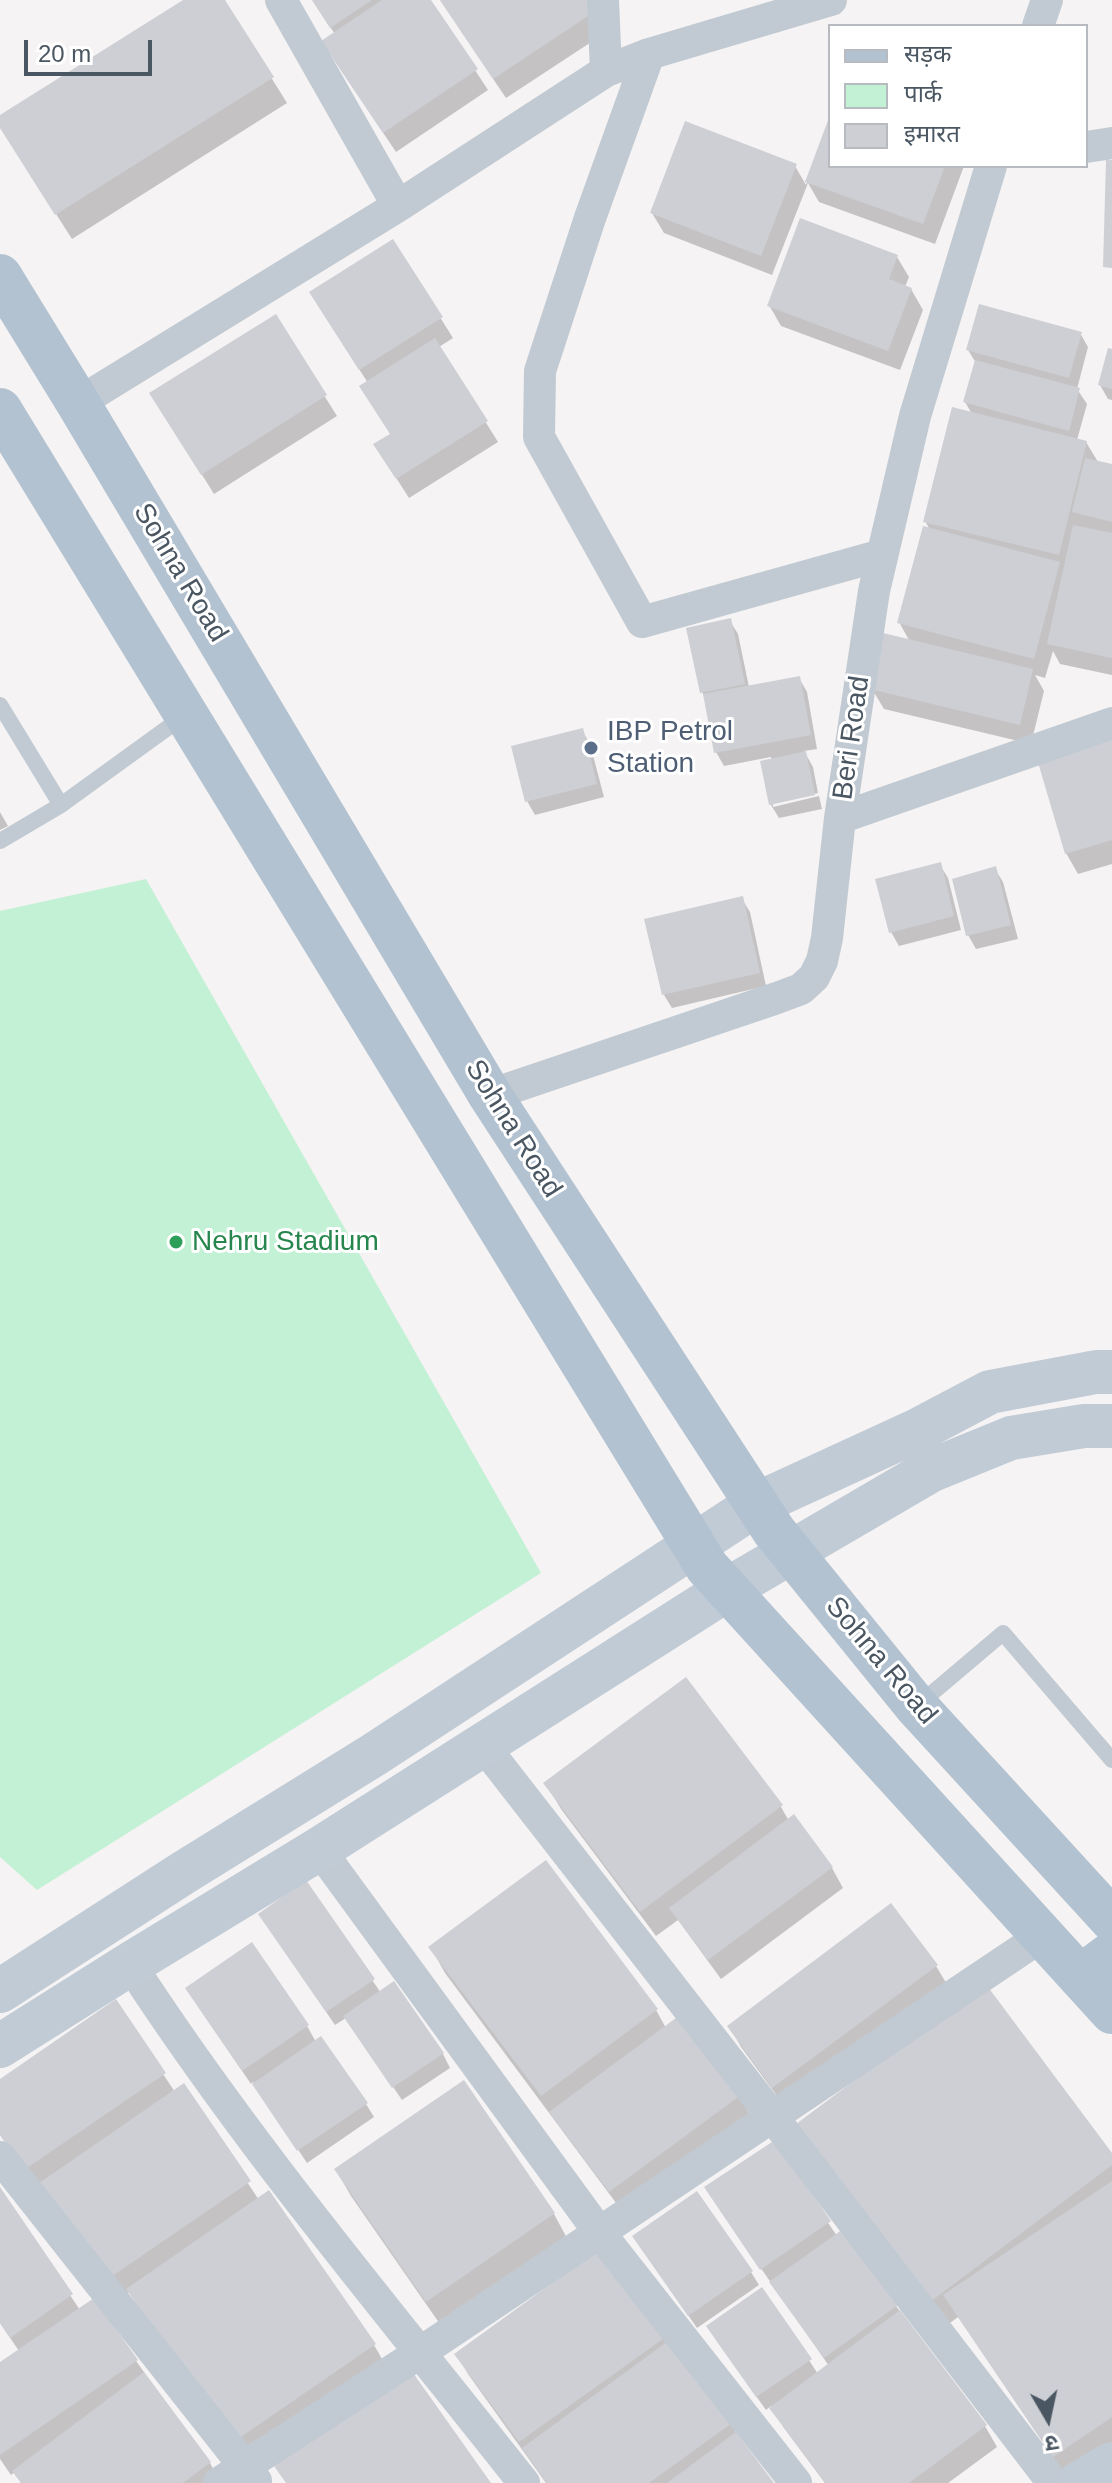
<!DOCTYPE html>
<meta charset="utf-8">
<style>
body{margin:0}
#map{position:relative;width:1112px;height:2483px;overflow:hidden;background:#f5f3f3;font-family:Arial,"Noto Sans Devanagari",sans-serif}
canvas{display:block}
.legend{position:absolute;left:828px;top:24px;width:260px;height:144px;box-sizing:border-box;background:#fff;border:2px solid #b7bbc0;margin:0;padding:10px 14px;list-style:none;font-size:24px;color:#4a5661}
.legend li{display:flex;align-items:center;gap:16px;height:40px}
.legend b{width:40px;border:2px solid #b7bbc0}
.north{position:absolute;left:1008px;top:2379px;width:80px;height:80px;-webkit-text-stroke:6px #fff;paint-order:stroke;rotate:171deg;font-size:22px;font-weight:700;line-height:32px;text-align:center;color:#4a5661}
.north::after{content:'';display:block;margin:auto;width:28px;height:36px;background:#4a5661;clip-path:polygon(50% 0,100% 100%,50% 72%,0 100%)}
.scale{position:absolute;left:24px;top:40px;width:128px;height:36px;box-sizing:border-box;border:4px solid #4a5661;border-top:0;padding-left:10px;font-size:24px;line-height:28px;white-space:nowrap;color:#4a5661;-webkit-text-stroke:6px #fff;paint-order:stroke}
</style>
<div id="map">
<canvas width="1112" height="2483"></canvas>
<ul class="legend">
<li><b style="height:10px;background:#b3c2d1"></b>सड़क</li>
<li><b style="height:22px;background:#c3f1d5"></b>पार्क</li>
<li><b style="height:22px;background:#cdcfd5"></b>इमारत</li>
</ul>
<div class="north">उ</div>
<div class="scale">20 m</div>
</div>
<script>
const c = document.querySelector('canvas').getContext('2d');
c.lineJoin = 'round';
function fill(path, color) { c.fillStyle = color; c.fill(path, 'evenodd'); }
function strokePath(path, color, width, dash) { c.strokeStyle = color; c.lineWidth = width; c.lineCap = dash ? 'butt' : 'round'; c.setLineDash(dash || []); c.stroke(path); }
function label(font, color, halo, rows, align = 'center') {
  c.font = font + ' Arial,sans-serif'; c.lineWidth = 6; c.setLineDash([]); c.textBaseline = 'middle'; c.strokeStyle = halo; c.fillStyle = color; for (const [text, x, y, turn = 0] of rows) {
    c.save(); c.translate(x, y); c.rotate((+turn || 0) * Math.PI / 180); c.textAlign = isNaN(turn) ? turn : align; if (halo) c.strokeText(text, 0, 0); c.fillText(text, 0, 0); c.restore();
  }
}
const green = new Path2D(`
 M 146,879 L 541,1573 L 37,1890 L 0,1857 L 0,911 Z`);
const shadow = new Path2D(`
 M 187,0 L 223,0 L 287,103 L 72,239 L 12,145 L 0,125 L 0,118 Z
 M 312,0 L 429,0 L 488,90 L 396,152 L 335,61 L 335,34 Z
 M 440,0 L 603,0 L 605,33 L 506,98 Z
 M 830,120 L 830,166 L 964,166 L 935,244 L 819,202 L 808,183 L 772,275 L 664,233 L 652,213 L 795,166 L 806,185 Z
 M 393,242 L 453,338 L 439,347 L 498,442 L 409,498 L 388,465 L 392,435 L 368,383 L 323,313 Z
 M 897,257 L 909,277 L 905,287 L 911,289 L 923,310 L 900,370 L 781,326 L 769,305 Z
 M 275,317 L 337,416 L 214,494 L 164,414 Z
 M 1080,333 L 1088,347 L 1077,389 L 1087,404 L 1077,440 L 1086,442 L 1098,462 L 1112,466 L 1112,675 L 1060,664 L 1053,651 L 1045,678 L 1035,675 L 1044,691 L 1031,744 L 884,709 L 872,689 L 910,642 L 899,622 L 930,530 L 925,521 L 972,414 L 965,402 L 976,363 L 968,350 Z
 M 1112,351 L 1112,400 L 1108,399 L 1100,385 Z
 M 730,621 L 738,634 L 749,687 L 799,678 L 807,692 L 817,749 L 804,751 L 813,767 L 818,793 L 773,803 L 773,807 L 819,796 L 822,809 L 779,818 L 771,805 L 762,763 L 772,761 L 771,757 L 724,766 L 716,752 L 706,700 L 702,692 Z
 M 582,730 L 590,744 L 604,797 L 535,815 L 527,801 Z
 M 1112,740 L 1112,864 L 1078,874 L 1066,853 Z
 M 0,812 L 8,826 L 0,830 Z
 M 940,865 L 948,878 L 961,930 L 899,946 L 891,932 L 877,881 Z
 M 995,869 L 1003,882 L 1018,939 L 976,949 L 968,935 Z
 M 742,899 L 750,912 L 766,986 L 672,1008 L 664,995 Z
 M 686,1680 L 781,1807 L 789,1821 L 832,1868 L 843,1888 L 721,1979 L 678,1920 L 656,1936 L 561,1809 L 546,1784 Z
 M 306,1883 L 381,1993 L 443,2054 L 450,2068 L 402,2100 L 346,2018 L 335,2025 L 269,1928 Z
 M 431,1948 L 656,2010 L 666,2028 L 739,2096 L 751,2116 L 622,2211 L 445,1973 Z
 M 936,1966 L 948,1986 L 785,2107 L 741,2047 L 730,2027 Z
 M 115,2002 L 175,2092 L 183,2086 L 259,2200 L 269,2193 L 374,2345 L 389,2371 L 249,2467 L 130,2292 L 115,2302 L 0,2135 L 0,2081 Z
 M 195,2002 L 307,2026 L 316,2042 L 366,2104 L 374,2117 L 307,2163 L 253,2082 L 251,2084 Z
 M 463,2083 L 554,2214 L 568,2240 L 442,2327 L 351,2196 L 336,2170 Z
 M 774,2143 L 837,2236 L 896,2306 L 985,2426 L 997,2447 L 948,2483 L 825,2483 L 784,2428 L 771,2406 L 766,2410 L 716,2340 L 762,2289 L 818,2374 L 829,2366 L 719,2208 Z
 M 809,2153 L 1112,2156 L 1112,2453 L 1069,2481 L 958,2317 L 942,2329 Z
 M 0,2191 L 80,2310 L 136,2361 L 210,2463 L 221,2483 L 21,2483 L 15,2472 L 11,2475 L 0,2459 L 0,2365 L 19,2351 L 0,2323 Z
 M 602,2250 L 731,2424 L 742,2443 L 772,2483 L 546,2483 L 536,2469 L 468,2374 L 457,2354 Z
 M 643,2250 L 751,2272 L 759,2285 L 697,2328 Z`);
const building = new Path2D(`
 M 183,0 L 225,0 L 274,77 L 55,215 L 0,128 L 0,115 Z
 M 312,0 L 372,0 L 330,28 Z
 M 382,0 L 431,0 L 478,69 L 383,133 L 321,41 Z
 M 440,0 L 594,0 L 594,12 L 493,79 Z
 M 830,115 L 830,166 L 945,166 L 923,224 L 805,182 Z
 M 685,121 L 797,164 L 761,256 L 650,213 Z
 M 1106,160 L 1112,160 L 1112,268 L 1103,267 Z
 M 800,218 L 898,255 L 889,279 L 912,288 L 888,351 L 767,306 Z
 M 393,239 L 443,317 L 359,370 L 309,292 Z
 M 979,304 L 1082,332 L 1069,378 L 966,350 Z
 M 276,314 L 327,395 L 201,475 L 149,393 Z
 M 435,338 L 488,421 L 396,479 L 373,444 L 390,434 L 359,386 Z
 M 1108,348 L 1112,349 L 1112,389 L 1098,385 Z
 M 975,360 L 1080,388 L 1069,431 L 963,402 Z
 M 952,407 L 1087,441 L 1059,555 L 923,522 Z
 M 1085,458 L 1112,464 L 1112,522 L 1072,512 Z
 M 1073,525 L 1112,533 L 1112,658 L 1047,644 Z
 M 923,526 L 1060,562 L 1034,659 L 897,623 Z
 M 731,618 L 745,684 L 700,693 L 686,628 Z
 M 883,633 L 1033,669 L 1020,725 L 870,689 Z
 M 800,676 L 811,735 L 714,753 L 703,694 Z
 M 583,728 L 597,784 L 525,802 L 511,746 Z
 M 1112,738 L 1112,840 L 1065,854 L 1037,759 Z
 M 806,751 L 815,795 L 769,805 L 760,761 Z
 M 941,862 L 954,916 L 889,933 L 875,879 Z
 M 996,866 L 1011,925 L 966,936 L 952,879 Z
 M 743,896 L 760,973 L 662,995 L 644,919 Z
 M 686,1677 L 783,1805 L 640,1912 L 543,1783 Z
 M 794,1814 L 833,1867 L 708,1960 L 669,1908 Z
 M 546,1860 L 658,2009 L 541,2096 L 428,1947 Z
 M 306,1880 L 375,1979 L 326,2012 L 258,1914 Z
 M 891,1903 L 938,1965 L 772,2088 L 727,2026 Z
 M 252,1942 L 309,2025 L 242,2071 L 185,1988 Z
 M 394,1981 L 444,2053 L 392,2088 L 343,2016 Z
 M 985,1983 L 1112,2153 L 1112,2165 L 926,2305 L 792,2127 Z
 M 116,1999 L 166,2073 L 24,2170 L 0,2135 L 0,2079 Z
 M 680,2015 L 741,2095 L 609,2192 L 549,2112 Z
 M 321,2036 L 368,2103 L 297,2151 L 252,2084 Z
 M 464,2080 L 555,2213 L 426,2302 L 334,2169 Z
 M 184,2083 L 251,2181 L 102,2283 L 35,2186 Z
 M 775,2140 L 831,2221 L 760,2270 L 704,2187 Z
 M 1112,2181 L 1112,2417 L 1053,2457 L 943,2295 Z
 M 0,2187 L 73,2294 L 10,2338 L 0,2323 Z
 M 269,2190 L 376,2344 L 232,2443 L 126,2289 Z
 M 697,2191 L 753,2271 L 688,2316 L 632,2236 Z
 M 843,2229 L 898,2305 L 824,2358 L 769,2282 Z
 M 602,2247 L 667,2336 L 519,2442 L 454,2354 Z
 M 762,2287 L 812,2359 L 756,2397 L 706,2326 Z
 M 94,2298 L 138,2360 L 0,2455 L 0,2362 Z
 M 900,2310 L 987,2425 L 909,2483 L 826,2483 L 769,2408 Z
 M 671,2339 L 732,2423 L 649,2483 L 547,2483 L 522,2448 Z
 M 411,2370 L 491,2483 L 286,2483 L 274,2466 Z
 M 144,2372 L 211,2462 L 183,2483 L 21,2483 L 12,2471 Z
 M 736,2432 L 774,2483 L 667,2483 Z`);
const lane = new Path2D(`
 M 0,705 L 61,805
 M 0,841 L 61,805 L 184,716
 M 918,1705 L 1003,1633 L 1112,1760`);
const street = new Path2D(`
 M 281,0 L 398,206
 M 603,0 L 606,71
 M 1038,26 L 1047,0
 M 649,54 L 590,218 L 540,371 L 539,437 L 642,622 L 882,555
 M 1086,147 L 1112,143
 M 78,403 L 398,206 L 606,71 L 649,54 L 831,0
 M 840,818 L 1112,723
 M 490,1095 L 777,998 L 801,989 L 814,977 L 822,961 L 827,938 L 840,818 L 874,591 L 915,416 L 991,166
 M 483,1745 L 772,2116 L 1053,2483
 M 319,1849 L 599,2232 L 796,2483
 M 130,1964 C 248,2146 390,2313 524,2483
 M 0,2157 L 256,2481
 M 219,2483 L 421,2352 L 1042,1936`);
const secondary = new Path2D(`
 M 0,1991 L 183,1873 L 375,1754 L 757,1504 L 918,1430 L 990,1392 L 1096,1372 L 1112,1372
 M 0,2046 L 130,1964 L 319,1849 L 728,1589 L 930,1471 L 1011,1438 L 1084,1426 L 1112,1426
 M 1080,2483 L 1112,2464`);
const primary = new Path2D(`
 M 0,276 L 78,403 L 490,1095 L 774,1531 L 916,1706 L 1112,1920
 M 0,410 L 707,1567 L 1112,2012
 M 1080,1977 L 1112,1953`);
const markers = [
 [591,748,8,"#5c6f8a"],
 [176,1242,8,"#2e9e5b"]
];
const streetNames = [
 ["Sohna Road",180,573,59],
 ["Beri Road",852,738,-82],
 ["Sohna Road",513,1129,58],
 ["Sohna Road",881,1661,50]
];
const serviceNames = [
 ["IBP Petrol",607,732],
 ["Station",607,764]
];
const leisureNames = [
 ["Nehru Stadium",192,1242]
];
fill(green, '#c3f1d5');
fill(shadow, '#0003');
fill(building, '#cdcfd5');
strokePath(lane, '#c1cad2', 16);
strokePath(street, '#c1cad2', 32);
strokePath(secondary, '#c1cbd6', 44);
strokePath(primary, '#b3c2d1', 44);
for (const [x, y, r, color] of markers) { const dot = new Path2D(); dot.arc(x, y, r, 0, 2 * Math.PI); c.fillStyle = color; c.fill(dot); strokePath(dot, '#fff', 3); }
label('28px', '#4a5661', '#fff', streetNames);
label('28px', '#4e5e75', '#fff', serviceNames, 'left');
label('28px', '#27864d', '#fff', leisureNames, 'left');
</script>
